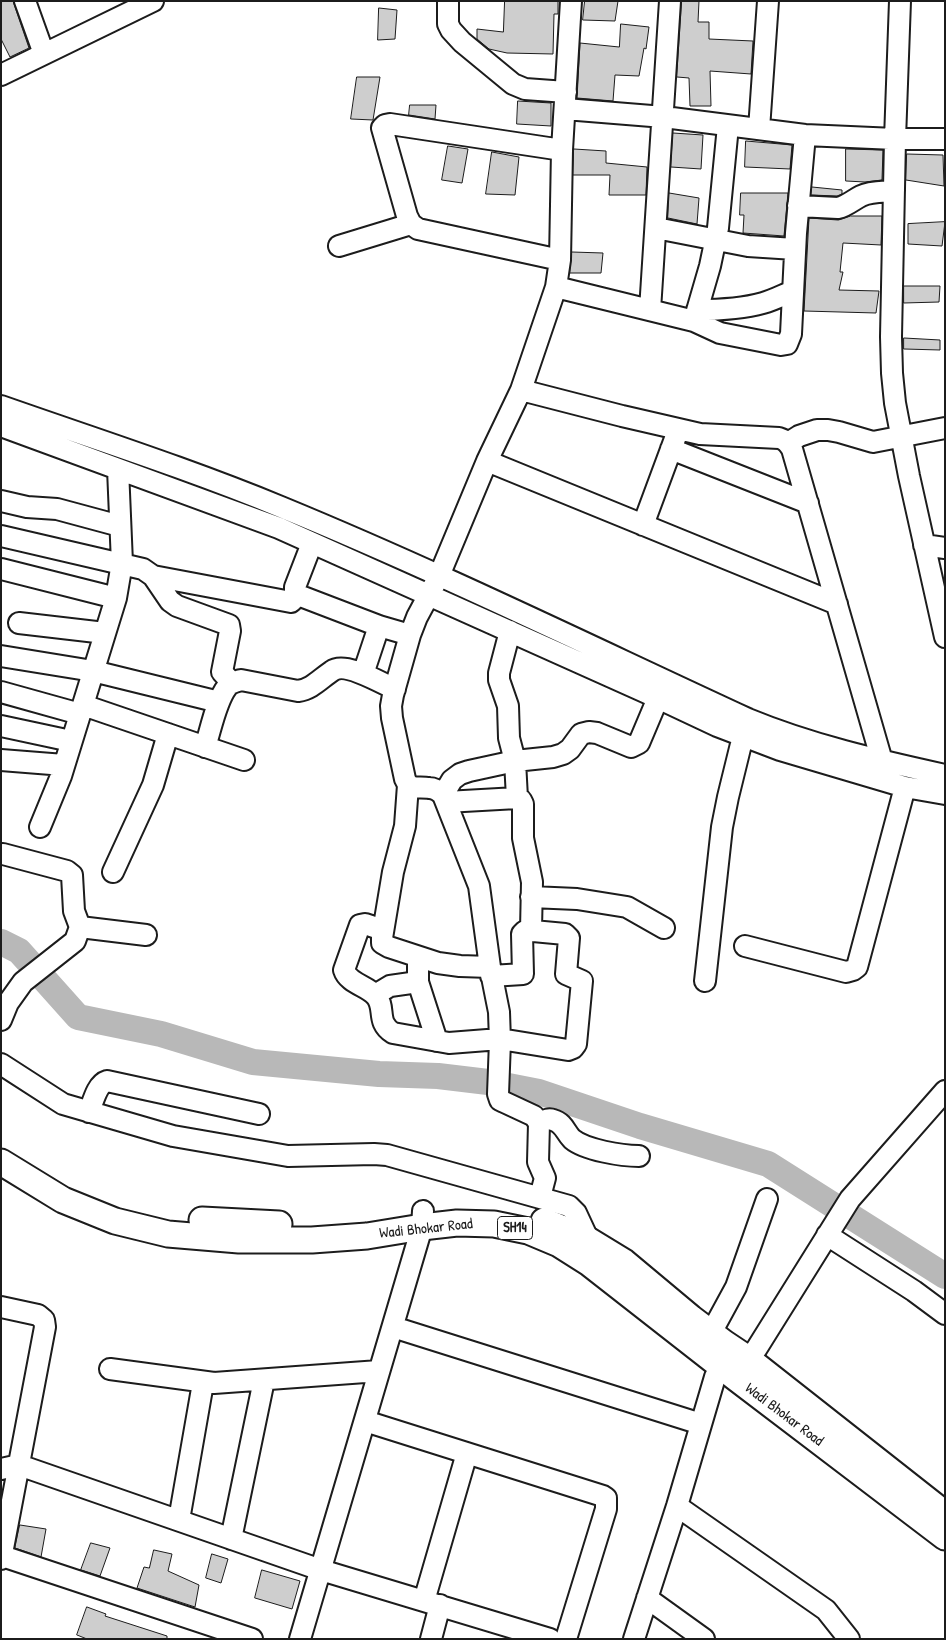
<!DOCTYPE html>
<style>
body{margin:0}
#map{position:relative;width:946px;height:1640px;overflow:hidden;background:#fff;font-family:"Patrick Hand",sans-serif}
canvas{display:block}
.frame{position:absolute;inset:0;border:2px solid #1c1c1c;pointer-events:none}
</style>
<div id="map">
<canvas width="946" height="1640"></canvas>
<div class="frame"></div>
</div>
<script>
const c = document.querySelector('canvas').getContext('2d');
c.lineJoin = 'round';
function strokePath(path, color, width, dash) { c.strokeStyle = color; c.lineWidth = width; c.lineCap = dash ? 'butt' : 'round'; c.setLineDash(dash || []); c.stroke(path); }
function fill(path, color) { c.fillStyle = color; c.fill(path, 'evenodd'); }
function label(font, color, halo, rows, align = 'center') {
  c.font = font + ' "Patrick Hand",sans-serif'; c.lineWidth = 4; c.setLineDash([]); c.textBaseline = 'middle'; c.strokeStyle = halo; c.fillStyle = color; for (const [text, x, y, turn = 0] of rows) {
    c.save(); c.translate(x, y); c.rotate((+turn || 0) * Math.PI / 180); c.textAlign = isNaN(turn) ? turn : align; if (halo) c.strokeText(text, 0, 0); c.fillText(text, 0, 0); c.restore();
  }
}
const river = new Path2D(`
 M 1,942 L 19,951 L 78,1017 L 161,1034 L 253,1062 L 379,1074 L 438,1076 L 488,1082 L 539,1092 L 640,1126 L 768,1164 L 945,1276`);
const building = new Path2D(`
 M 1,1 L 13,1 L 29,48 L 10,57 L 1,39 Z
 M 505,1 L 558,1 L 558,14 L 554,14 L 553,54 L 507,53 L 489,49 L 477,39 L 477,29 L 503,32 Z
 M 585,1 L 618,1 L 615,21 L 583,20 Z
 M 682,1 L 699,1 L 698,22 L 709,22 L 709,39 L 753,41 L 751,74 L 710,71 L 711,106 L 690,106 L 689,78 L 677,77 Z
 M 379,8 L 397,10 L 395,39 L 378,40 Z
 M 621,24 L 649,27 L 646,49 L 644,48 L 639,76 L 615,75 L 613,101 L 577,98 L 580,43 L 619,47 Z
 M 357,77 L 380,77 L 373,120 L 351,119 Z
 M 518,101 L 551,103 L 551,126 L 517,124 Z
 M 410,105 L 436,105 L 435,119 L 409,115 Z
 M 673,133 L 703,135 L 701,169 L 671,167 Z
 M 746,141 L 792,145 L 790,169 L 745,167 Z
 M 448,146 L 468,149 L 462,183 L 442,180 Z
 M 574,149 L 606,151 L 606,163 L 647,167 L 646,195 L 609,195 L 610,175 L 573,175 Z
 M 846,149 L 883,150 L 882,180 L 865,182 L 846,181 Z
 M 492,152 L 519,157 L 515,195 L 486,194 Z
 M 907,154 L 943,155 L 944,186 L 906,180 Z
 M 812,187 L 842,190 L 842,194 L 837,196 L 811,195 Z
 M 669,193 L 699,198 L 697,224 L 668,218 Z
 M 741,193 L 788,193 L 784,236 L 743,233 L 744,215 L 740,215 Z
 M 851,216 L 882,216 L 881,245 L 843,243 L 840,272 L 843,272 L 839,290 L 879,291 L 876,313 L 804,311 L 809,218 L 838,220 Z
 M 945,222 L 942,246 L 908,244 L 908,224 Z
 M 572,252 L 603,253 L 601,273 L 570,273 Z
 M 904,286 L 940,286 L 939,302 L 904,303 Z
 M 904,338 L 940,340 L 940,350 L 904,349 Z
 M 20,1525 L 46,1529 L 41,1557 L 15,1548 Z
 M 91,1543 L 110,1548 L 100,1576 L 81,1570 Z
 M 154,1550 L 172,1554 L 168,1571 L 199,1585 L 195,1607 L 137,1588 L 144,1567 L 149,1568 Z
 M 212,1554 L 228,1559 L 221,1583 L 206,1578 Z
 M 262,1570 L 300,1581 L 292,1609 L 255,1598 Z
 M 87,1607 L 106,1614 L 105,1616 L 167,1636 L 167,1639 L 87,1639 L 77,1635 Z`);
const minor = new Path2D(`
 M 25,1 L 44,54
 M 448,1 L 448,24 L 451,30 L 462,42 L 513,84 L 525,89 L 566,92
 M 900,1 L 895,139 L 891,337 L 892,373 L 895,403 L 909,476 L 945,637
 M 1,75 L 153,1
 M 565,109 L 664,117 L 805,135 L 895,139 L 945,139
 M 759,129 L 768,1
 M 798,206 L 838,208 C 847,206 853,200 861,196 C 871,191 883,192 894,191
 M 656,228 L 748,246 L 795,249
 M 339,246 L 411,224
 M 560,260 L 418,229 L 411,224 L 407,216 L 382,128 L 385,125 L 390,124 L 562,150
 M 556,287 L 694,321 L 720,333 L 781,345 L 787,344 L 791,334 L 796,233 L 805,135
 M 650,310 L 670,1
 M 697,310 C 719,310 742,309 763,303 C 774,300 783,295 793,291
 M 694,321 L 710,266 L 718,228 L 728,126
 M 521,390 L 622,416 L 700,434 L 779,438 C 786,440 788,443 792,449 L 882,761 L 882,773
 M 1,406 C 95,439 189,469 281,507 C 439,572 592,647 748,719 C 811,745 877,760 945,775
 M 1,426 L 279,528 L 645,692 L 717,726 L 780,750 L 905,787 L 945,794
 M 788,443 L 799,436 L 817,430 L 828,430 L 839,432 L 873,442 L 945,428
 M 671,449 L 808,503
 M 487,461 L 837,604
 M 1,501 L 27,507 L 57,509 L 120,526
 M 643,525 L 676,436
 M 1,536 L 143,569 L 153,576 L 170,601 L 177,606 L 229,625 L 230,631 L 222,672 L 232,683
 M 312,543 L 295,587 L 295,593 L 298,595 L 379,626 L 410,635
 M 924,545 L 945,548
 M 1,569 L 116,598
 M 153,576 L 291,602 L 298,595
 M 19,623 L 105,633
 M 510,631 L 499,673 L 499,680 L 508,706 L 509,738 L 515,761 L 517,798
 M 1,656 L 93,671 L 219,702
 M 363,674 L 379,626
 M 1,692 L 80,714
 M 83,705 L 244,760
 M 1,726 L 71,741
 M 205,747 C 211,729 216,701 227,687 C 230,683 235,682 241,680 L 298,691 C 312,689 320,679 332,671 C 345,661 381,683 395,689
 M 1,760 L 64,765
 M 408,785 L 405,826 L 393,872 L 382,938 L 382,943 L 389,947 L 438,963 L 460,966 L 490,967
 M 443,795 L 452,780 L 460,774 L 469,771 L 515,761 L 553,757 L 563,754 L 570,749 L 581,734 L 589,732 L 597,733 L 631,747 L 639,743 L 658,698
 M 40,827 L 61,776 L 116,598 L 122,563 L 118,469
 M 113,872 L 153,785 L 168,734
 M 531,897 L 577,899 L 627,907 L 664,928
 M 80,927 L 146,935
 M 383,930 L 365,924 L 360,925 L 344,970 C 348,983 367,986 375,995 C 387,1007 375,1022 393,1033 L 449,1043 L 500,1039 L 568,1050 L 573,1048 L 576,1044 L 582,981 L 566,974 L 569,938 L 565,934 L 533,931 L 531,930 L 532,882 L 523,838 L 523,804 L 521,800 L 517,798 L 446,802
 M 745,946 L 846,972 L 853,970 L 857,967 L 905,787
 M 418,957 L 418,982 L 437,1041
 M 491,976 L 523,974 L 522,934 L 525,931 L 531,930
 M 705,981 L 722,827 L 728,797 L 743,736
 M 375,995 L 390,986 L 418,982
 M 1,1020 L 8,1003 L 23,982 L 75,941 L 80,927 L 74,911 L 72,875 L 67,871 L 3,854
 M 1,1064 L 63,1104 L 173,1136 L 288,1156 L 374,1154 L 387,1155 L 569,1206 L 576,1213 L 589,1241
 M 89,1112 C 93,1102 97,1084 107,1081 L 259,1114
 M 539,1123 C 544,1121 548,1118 553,1120 C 564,1123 565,1132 572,1139 C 585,1150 622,1156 639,1156
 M 540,1197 L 545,1178 L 538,1162 L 539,1123 L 534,1116 L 504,1102 L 500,1100 L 498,1094 L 500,1041 L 499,1012 L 490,967 L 479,886 L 443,795 C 439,791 435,788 429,788 C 418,786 410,791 405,779 L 392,718 L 391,706 L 393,695 L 410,635 L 417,617 L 439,576 L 487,461 L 521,390 L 556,287 L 560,260 L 562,150 L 571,1
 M 827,1235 L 914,1291 L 945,1314
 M 1,1307 L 38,1315 L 44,1320 L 45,1327 L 1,1559
 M 393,1327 L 701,1424
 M 711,1333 L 736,1287 L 767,1199
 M 110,1369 L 214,1383 L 379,1371
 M 740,1372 L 757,1348 L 850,1199 L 945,1091
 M 365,1421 L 603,1496 L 606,1498 L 606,1509 L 566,1639
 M 1,1469 L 19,1465 L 321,1570 L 550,1639
 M 677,1506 L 826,1610 L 849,1639
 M 179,1520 L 203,1383
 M 231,1539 L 264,1380
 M 2,1556 L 252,1639
 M 647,1598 L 704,1639
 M 424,1601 L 467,1453
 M 300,1639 L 422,1227 L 423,1211
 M 431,1639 L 440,1605
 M 634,1639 L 677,1506 L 715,1377 L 721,1365`);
const major = new Path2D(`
 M 1,1162 L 63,1200 L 115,1221 L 168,1234 L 239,1240 L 312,1240 L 367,1236 L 422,1227 L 457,1223 L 494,1224 L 528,1231 L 559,1244 L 589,1263 L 736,1378 L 945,1537
 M 202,1220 L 279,1224
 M 544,1221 L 583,1237 L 624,1262 L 691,1318 L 724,1343 L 748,1359 L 945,1514`);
const shields = [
 [515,1228,35]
];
const shieldNames = [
 ["SH14",515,1228]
];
const streetNames = [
 ["Wadi Bhokar Road",426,1229,-6],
 ["Wadi Bhokar Road",784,1415,37]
];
strokePath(river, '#b8b8b8', 26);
fill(building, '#cecece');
strokePath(building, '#1c1c1c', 1);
strokePath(minor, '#1c1c1c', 24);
strokePath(major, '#1c1c1c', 29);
strokePath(minor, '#fff', 20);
strokePath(major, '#fff', 25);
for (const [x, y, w] of shields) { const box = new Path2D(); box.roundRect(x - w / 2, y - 11.5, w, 23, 4); c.fillStyle = '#fff'; c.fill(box); strokePath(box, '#1c1c1c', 1); }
label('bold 14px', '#1c1c1c', null, shieldNames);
label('15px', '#1c1c1c', '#fff', streetNames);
</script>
